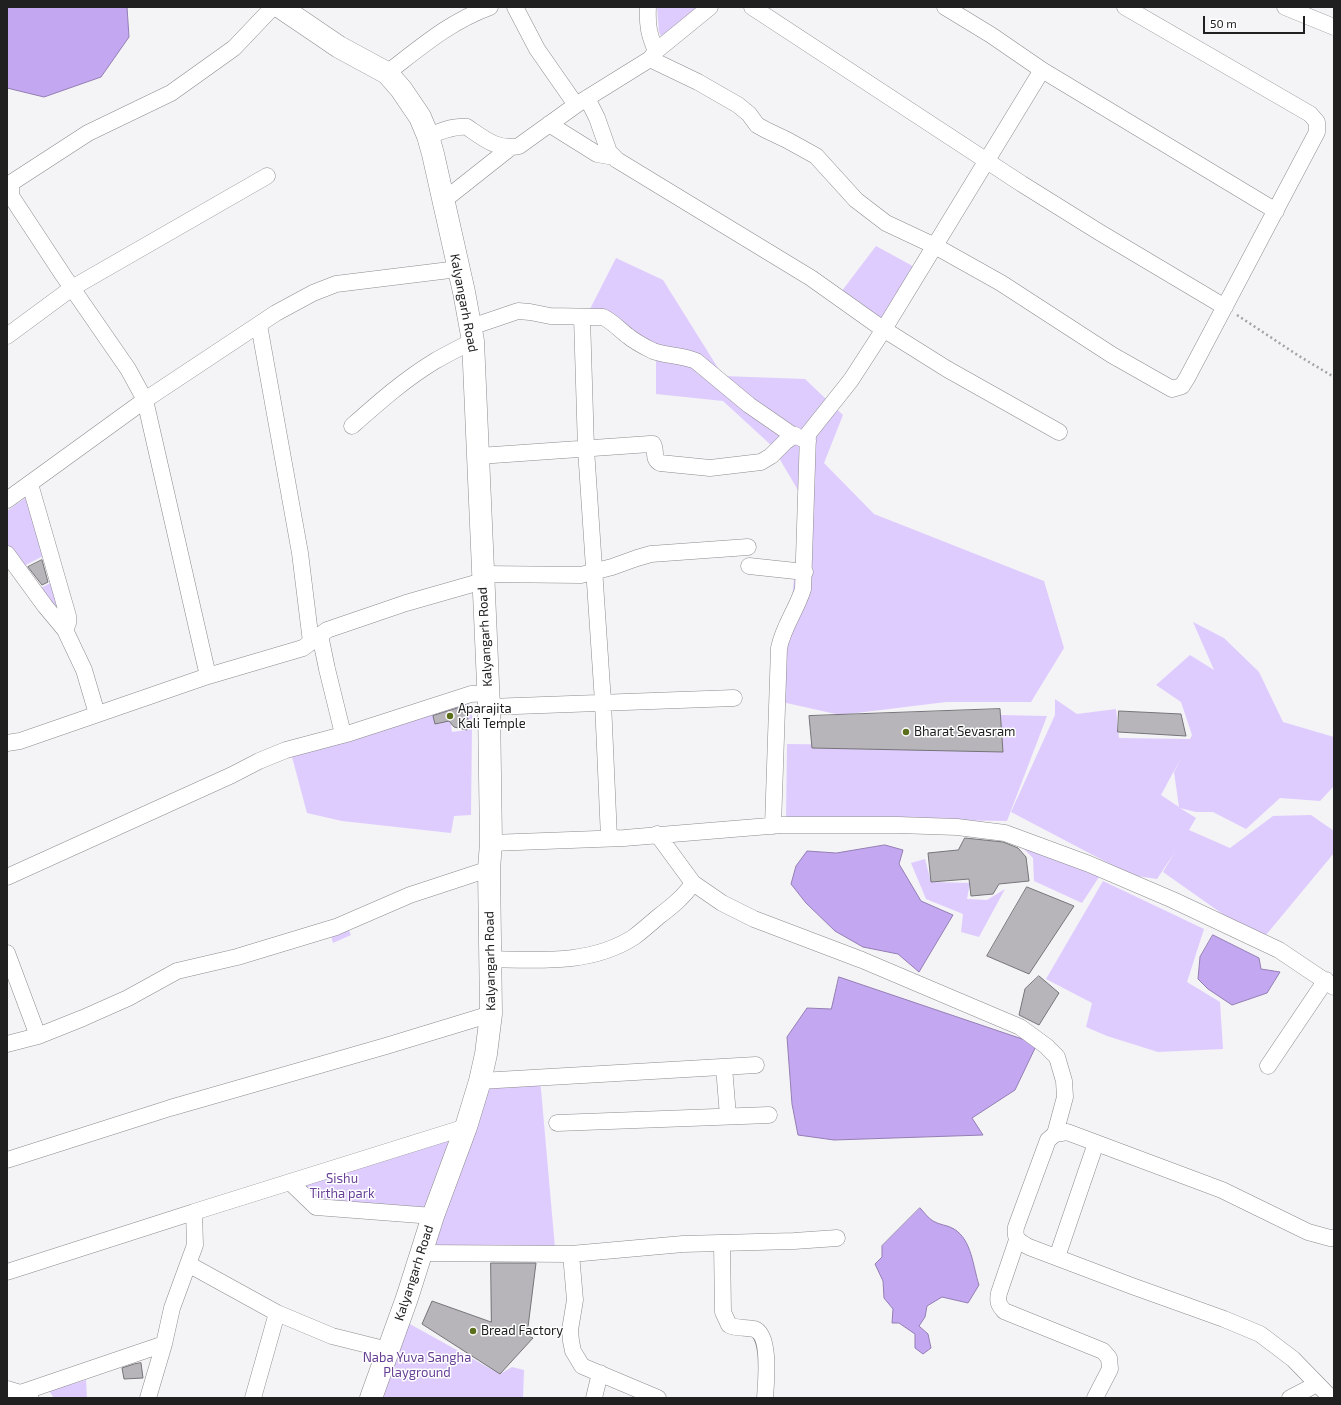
<!DOCTYPE html>
<style>
body{margin:0}
#map{position:relative;width:1341px;height:1405px;overflow:hidden;background:#f4f3f6;font-family:"Exo 2",sans-serif}
canvas{display:block}
.frame{position:absolute;inset:0;border:8px solid #212021;pointer-events:none}
.scale{position:absolute;left:1203px;top:16px;width:102px;height:18px;box-sizing:border-box;border:2px solid #212021;border-top:0;padding-left:5px;font-size:12px;line-height:14px;white-space:nowrap;color:#212021;-webkit-text-stroke:3px #fff;paint-order:stroke}
</style>
<div id="map">
<canvas width="1341" height="1405"></canvas>
<div class="frame"></div>
<div class="scale">50 m</div>
</div>
<script>
const c = document.querySelector('canvas').getContext('2d');
c.lineJoin = 'round';
function fill(path, color) { c.fillStyle = color; c.fill(path, 'evenodd'); }
function strokePath(path, color, width, dash) { c.strokeStyle = color; c.lineWidth = width; c.lineCap = dash ? 'butt' : 'round'; c.setLineDash(dash || []); c.stroke(path); }
function label(font, color, halo, rows, align = 'center') {
  c.font = font + ' "Exo 2",sans-serif'; c.lineWidth = 3; c.setLineDash([]); c.textBaseline = 'middle'; c.strokeStyle = halo; c.fillStyle = color; for (const [text, x, y, turn = 0] of rows) {
    c.save(); c.translate(x, y); c.rotate((+turn || 0) * Math.PI / 180); c.textAlign = isNaN(turn) ? turn : align; if (halo) c.strokeText(text, 0, 0); c.fillText(text, 0, 0); c.restore();
  }
}
const green = new Path2D(`
 M 657,7 L 706,7 L 665,44 L 659,32 Z
 M 876,246 L 920,270 L 884,329 L 838,296 Z
 M 616,258 L 663,280 L 723,376 L 805,379 L 843,415 L 824,463 L 874,514 L 1044,581 L 1064,648 L 1031,702 L 946,702 L 840,715 L 782,702 L 802,497 L 772,446 L 723,401 L 656,394 L 656,360 L 590,309 Z
 M 31,494 L 47,554 L 20,568 L 7,551 L 7,511 Z
 M 54,581 L 65,621 L 37,590 Z
 M 1193,622 L 1224,638 L 1259,672 L 1283,722 L 1334,737 L 1334,786 L 1320,801 L 1280,798 L 1246,829 L 1213,812 L 1196,812 L 1180,808 L 1196,818 L 1189,830 L 1230,848 L 1273,816 L 1311,815 L 1334,831 L 1334,853 L 1261,941 L 1163,872 L 1175,852 L 1157,879 L 1131,875 L 1011,812 L 1055,715 L 1055,699 L 1077,714 L 1116,709 L 1119,738 L 1190,739 L 1192,735 L 1181,702 L 1156,685 L 1190,655 L 1214,670 ZM 1182,756 L 1174,772 L 1179,807 L 1161,795 Z
 M 467,697 L 473,719 L 451,724 L 452,732 L 467,730 L 472,727 L 471,815 L 454,816 L 451,833 L 342,821 L 307,813 L 292,757 L 373,733 Z
 M 1000,715 L 1047,716 L 1007,821 L 786,818 L 787,744 L 999,747 Z
 M 1021,846 L 1099,877 L 1082,903 L 1034,881 L 1033,858 Z
 M 925,859 L 931,882 L 970,883 L 967,899 L 987,900 L 1005,889 L 979,937 L 961,932 L 963,914 L 926,899 L 911,863 Z
 M 1103,881 L 1204,929 L 1187,982 L 1220,1002 L 1223,1049 L 1158,1052 L 1107,1036 L 1086,1027 L 1092,1003 L 1046,979 Z
 M 347,926 L 351,935 L 333,943 L 330,932 Z
 M 540,1078 L 555,1248 L 422,1253 L 436,1211 L 319,1204 L 297,1185 L 463,1132 L 480,1081 Z
 M 399,1318 L 500,1374 L 512,1367 L 524,1370 L 523,1398 L 379,1398 Z
 M 86,1380 L 87,1398 L 54,1398 L 49,1391 Z`);
const water = new Path2D(`
 M 7,7 L 127,7 L 129,37 L 101,77 L 44,97 L 7,88 Z
 M 885,845 L 903,850 L 899,864 L 921,901 L 953,915 L 919,972 L 898,954 L 863,947 L 835,931 L 806,903 L 791,884 L 796,866 L 807,851 L 836,853 Z
 M 1213,935 L 1259,958 L 1261,969 L 1280,972 L 1267,993 L 1232,1005 L 1208,989 L 1198,979 L 1200,957 Z
 M 839,977 L 1037,1044 L 1015,1090 L 972,1118 L 983,1135 L 834,1140 L 798,1135 L 792,1104 L 787,1037 L 807,1008 L 831,1009 Z
 M 920,1208 C 924,1212 928,1218 933,1221 C 939,1225 948,1225 954,1229 C 972,1240 973,1267 979,1285 L 968,1303 L 942,1297 L 927,1306 L 925,1317 L 919,1326 L 928,1334 L 931,1348 L 923,1354 L 915,1348 L 915,1334 L 899,1323 L 892,1323 L 893,1309 L 884,1298 L 883,1281 L 875,1264 L 882,1257 L 882,1246 Z`);
const building = new Path2D(`
 M 42,560 L 48,582 L 42,585 L 28,567 Z
 M 465,706 L 469,724 L 467,730 L 454,727 L 449,721 L 435,724 L 433,716 Z
 M 1000,709 L 1003,752 L 812,748 L 809,716 Z
 M 1119,711 L 1181,714 L 1186,736 L 1118,732 Z
 M 965,838 L 1003,842 L 1018,848 L 1026,857 L 1029,881 L 999,884 L 993,894 L 971,896 L 969,879 L 931,882 L 928,853 L 958,850 Z
 M 1027,887 L 1074,906 L 1029,974 L 987,956 Z
 M 1039,976 L 1059,993 L 1039,1025 L 1019,1015 L 1025,989 Z
 M 491,1263 L 536,1263 L 527,1335 L 533,1338 L 500,1374 L 422,1324 L 432,1301 L 491,1322 Z
 M 141,1363 L 143,1378 L 124,1379 L 122,1368 L 134,1364 Z`);
const path = new Path2D(`
 M 1237,315 L 1299,356 L 1334,377`);
const street = new Path2D(`
 M 515,7 L 537,49 L 576,105
 M 648,7 C 647,25 649,35 656,51
 M 752,7 L 1022,184 L 1099,232 L 1225,307
 M 945,7 L 991,35 L 1042,70 L 1276,211
 M 1285,7 L 1334,27
 M 650,59 L 698,82 L 738,105 L 749,114 L 757,125 L 766,130 L 787,140 L 816,156 L 856,200 L 886,223 L 935,246 L 1001,283 L 1112,355 L 1172,389 L 1182,386 L 1187,378 L 1317,132 L 1317,122 L 1310,114 L 1125,7
 M 387,73 C 421,47 449,22 490,7
 M 587,98 L 597,118 L 609,152 L 617,160 L 811,278 L 880,327 L 947,369 L 1059,432
 M 549,124 L 597,154 L 614,157
 M 428,136 C 440,132 454,125 467,127 C 483,138 498,151 519,146 L 576,105 L 650,59 L 656,51 L 710,7
 M 443,201 L 510,148
 M 582,317 L 586,449 L 603,702 L 609,838
 M 259,325 L 300,553 L 311,642
 M 471,327 L 518,311 L 530,312 L 550,316 L 603,317 C 613,322 620,330 628,336 C 635,342 645,347 653,351 C 667,356 682,355 696,361 L 749,405 L 791,434 L 808,441
 M 7,336 L 72,288 L 267,176
 M 352,426 C 378,403 405,379 435,361 C 447,354 461,347 473,341
 M 479,456 L 650,444 L 653,444 C 657,451 652,459 660,463 L 710,468 L 761,462 L 771,456 L 785,442 L 795,435
 M 30,484 L 68,616 L 68,623 L 65,630
 M 7,500 L 145,400 L 276,313 L 313,293 L 336,284 L 458,269
 M 7,554 L 45,606 L 65,630 L 84,670 L 97,714
 M 749,566 L 805,572
 M 483,574 L 581,575 L 612,567 L 637,558 L 651,554 L 748,547
 M 320,635 L 327,669 L 343,734
 M 208,676 L 145,400 L 128,369 L 63,275 L 11,196 L 11,183 L 88,133 L 171,93 L 234,48 L 273,7
 M 489,707 L 734,698
 M 7,743 L 20,741 L 208,676 L 303,648 L 327,630 L 406,603 L 483,581
 M 773,826 L 779,648 C 783,627 797,609 803,589 L 808,434 L 851,380 L 884,329 L 1042,70
 M 657,834 L 693,883 L 722,903 L 754,919 L 862,960 L 1020,1027 L 1046,1046 L 1057,1057 L 1064,1081 L 1065,1097 L 1055,1134
 M 491,843 L 624,838 L 781,825 L 898,825 L 957,827 L 1005,833 L 1089,864 L 1173,900 L 1279,950 L 1334,987
 M 7,877 L 232,775 L 259,761 L 286,750 L 350,733 L 471,694 L 488,693
 M 7,953 L 38,1036
 M 490,959 C 538,960 591,965 634,937 C 642,931 650,924 658,917 C 671,907 684,897 693,883
 M 7,1044 L 38,1036 L 83,1018 L 128,998 L 177,971 L 237,957 L 336,927 L 410,895 L 489,869
 M 1268,1066 L 1326,980
 M 724,1067 L 728,1116
 M 480,1081 L 756,1065
 M 557,1123 L 769,1115
 M 7,1160 L 170,1108 L 386,1046 L 491,1014
 M 433,1216 L 316,1207 L 290,1182 L 466,1127
 M 1017,1240 L 999,1293 C 997,1302 999,1305 1004,1311 L 1103,1351 L 1109,1358 L 1110,1369 L 1095,1398
 M 722,1243 L 723,1312 L 729,1325 C 737,1329 745,1327 754,1329 C 771,1334 766,1383 765,1398
 M 422,1253 L 571,1254 L 683,1244 L 794,1241 L 837,1238
 M 571,1254 L 575,1300 L 570,1330 L 571,1341 L 573,1351 L 582,1366 L 658,1398
 M 1057,1257 L 1096,1143
 M 188,1264 L 277,1313 L 332,1336 L 388,1350
 M 7,1272 L 194,1212
 M 7,1389 L 30,1396
 M 20,1393 L 164,1344
 M 148,1398 L 164,1344 L 172,1308 L 195,1245 L 194,1212 L 290,1182
 M 253,1398 L 277,1313
 M 594,1398 L 600,1373
 M 1290,1398 L 1317,1384
 M 1331,1398 L 1293,1359 L 1260,1334 L 1224,1319 L 1132,1286 L 1029,1247 C 1019,1241 1014,1240 1016,1227 L 1048,1140 L 1055,1134 L 1067,1132 L 1222,1190 L 1308,1232 L 1330,1238 L 1334,1238`);
const secondary = new Path2D(`
 M 280,7 L 339,47 L 387,73 L 401,89 L 420,117 L 428,136 L 433,154 L 464,292 L 473,341 L 489,707 L 491,843 L 489,869 L 491,1014 L 486,1054 L 480,1081 L 466,1127 L 433,1216 L 407,1298 L 371,1398`);
const markers = [
 [450,716,4,"#5b6e1c"],
 [906,732,4,"#5b6e1c"],
 [473,1331,4,"#5b6e1c"]
];
const streetNames = [
 ["Kalyangarh Road",464,303,79],
 ["Kalyangarh Road",485,637,-93],
 ["Kalyangarh Road",490,961,-91],
 ["Kalyangarh Road",414,1273,-72]
];
const poiNames = [
 ["Aparajita",458,709],
 ["Kali Temple",458,724],
 ["Bharat Sevasram",914,732],
 ["Bread Factory",481,1331]
];
const parkNames = [
 ["Sishu",342,1179],
 ["Tirtha park",342,1194],
 ["Naba Yuva Sangha",417,1358],
 ["Playground",417,1373]
];
fill(green, '#dfccfe');
fill(water, '#c4a7f1');
strokePath(water, '#937eb3', 1);
fill(building, '#b7b5b9');
strokePath(building, '#757478', 1);
strokePath(street, '#8c8b8e', 17);
strokePath(secondary, '#8c8b8e', 23);
strokePath(path, '#a3a2a4', 2.5, [2, 3]);
strokePath(street, '#fff', 16);
strokePath(secondary, '#fff', 22);
for (const [x, y, r, color] of markers) { const dot = new Path2D(); dot.arc(x, y, r, 0, 2 * Math.PI); c.fillStyle = color; c.fill(dot); strokePath(dot, '#fff', 1.5); }
label('13px', '#212021', '#fff', streetNames);
label('13px', '#212021', '#fff', poiNames, 'left');
label('13px', '#674096', '#fff', parkNames);
</script>
